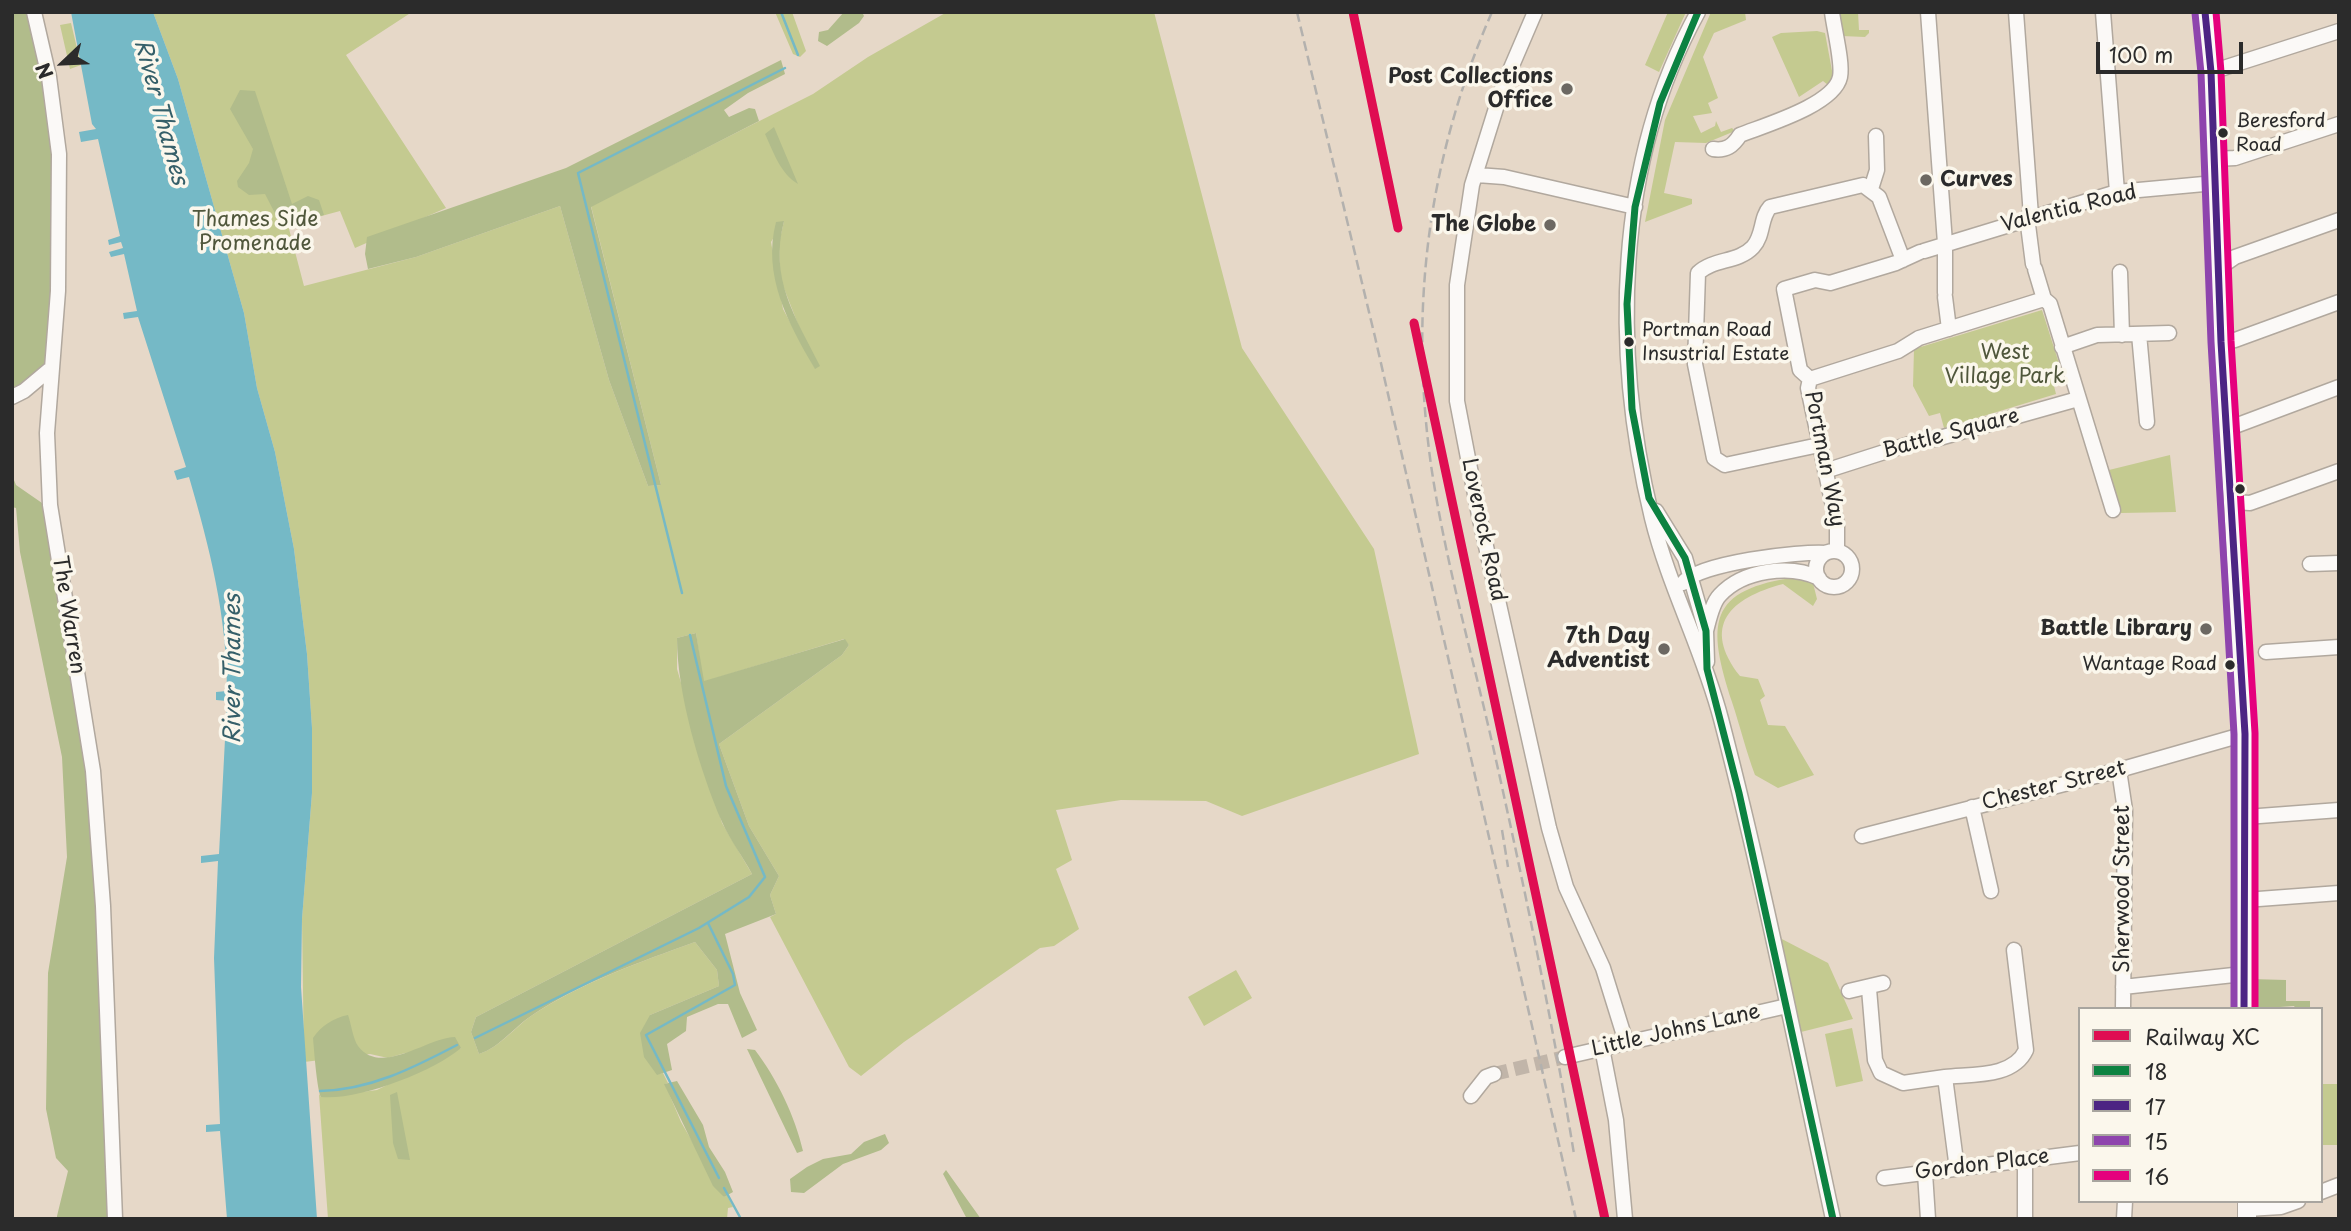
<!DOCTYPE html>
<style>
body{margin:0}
#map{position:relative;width:2351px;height:1231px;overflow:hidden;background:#e6d8c8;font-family:"Playpen Sans",sans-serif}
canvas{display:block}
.frame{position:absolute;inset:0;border:14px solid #2b2b2b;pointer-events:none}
.legend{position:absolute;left:2078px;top:1007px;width:245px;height:196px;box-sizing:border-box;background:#fbf7ec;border:2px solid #a8a59f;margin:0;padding:9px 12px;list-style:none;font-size:21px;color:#2b2b2b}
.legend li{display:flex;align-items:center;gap:14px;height:35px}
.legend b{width:35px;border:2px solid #a8a59f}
.north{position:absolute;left:28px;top:28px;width:70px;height:70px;-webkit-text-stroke:5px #fbf7ec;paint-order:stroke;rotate:247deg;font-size:19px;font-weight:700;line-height:28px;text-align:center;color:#2b2b2b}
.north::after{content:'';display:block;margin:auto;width:24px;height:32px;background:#2b2b2b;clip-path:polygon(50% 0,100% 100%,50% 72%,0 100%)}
.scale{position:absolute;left:2096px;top:42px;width:147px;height:32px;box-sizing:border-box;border:4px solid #2b2b2b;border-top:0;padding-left:9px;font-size:21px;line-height:24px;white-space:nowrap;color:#2b2b2b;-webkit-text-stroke:5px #fbf7ec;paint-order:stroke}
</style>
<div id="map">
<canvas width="2351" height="1231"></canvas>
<div class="frame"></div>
<ul class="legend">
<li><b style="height:9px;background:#df0d52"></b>Railway XC</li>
<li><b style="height:9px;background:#0c8241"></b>18</li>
<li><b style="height:9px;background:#4c2483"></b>17</li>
<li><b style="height:9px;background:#8e44ad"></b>15</li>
<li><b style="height:9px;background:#e5007d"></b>16</li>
</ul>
<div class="north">N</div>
<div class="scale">100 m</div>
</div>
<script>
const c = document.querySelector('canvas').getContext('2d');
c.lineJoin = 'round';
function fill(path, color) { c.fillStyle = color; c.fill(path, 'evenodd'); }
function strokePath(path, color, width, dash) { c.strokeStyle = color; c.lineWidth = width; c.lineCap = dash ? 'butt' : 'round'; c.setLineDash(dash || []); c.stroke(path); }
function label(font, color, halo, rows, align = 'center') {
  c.font = font + ' "Playpen Sans",sans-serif'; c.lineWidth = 7; c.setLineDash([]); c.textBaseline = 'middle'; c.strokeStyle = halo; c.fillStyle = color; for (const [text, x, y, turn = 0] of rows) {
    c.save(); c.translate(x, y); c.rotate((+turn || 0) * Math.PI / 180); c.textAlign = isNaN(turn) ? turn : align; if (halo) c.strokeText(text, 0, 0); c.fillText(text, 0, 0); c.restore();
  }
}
const green = new Path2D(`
 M 153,12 L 412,12 L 346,55 L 446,208 L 355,248 L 340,211 L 288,225 L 304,286 L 416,257 L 560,206 L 609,380 L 648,486 L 661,485 L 591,206 L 813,94 L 868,57 L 947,12 L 1154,12 L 1242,348 L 1374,549 L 1419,754 L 1242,816 L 1206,801 L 1121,800 L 1056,810 L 1072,860 L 1056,869 L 1079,929 L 1054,946 L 1040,948 L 904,1042 L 861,1076 L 849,1067 L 770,917 L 776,914 L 770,895 L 779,876 L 749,826 L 719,744 L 842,655 L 849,645 L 844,639 L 703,682 L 696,633 L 677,638 L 677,669 L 722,823 L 752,874 L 476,1017 L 471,1032 L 479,1054 C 500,1047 513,1029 531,1016 C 580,983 640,962 695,942 L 717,970 L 719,986 L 650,1015 L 657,1074 L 663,1073 L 668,1083 L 665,1084 L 681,1122 L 724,1197 L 727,1195 L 733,1207 L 728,1208 L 727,1219 L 328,1219 L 319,1094 L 321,1097 L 377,1090 L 461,1048 L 405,1053 L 388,1058 L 370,1054 L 304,1062 L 302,919 L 312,793 L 312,728 L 307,654 L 294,549 L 275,452 L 257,388 L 244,313 L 178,79 ZM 784,221 L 779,243 L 780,278 L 815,368 L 783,309 L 771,242 Z
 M 775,12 L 792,12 L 806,51 L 800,57 L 793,54 Z
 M 1668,12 L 1686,12 L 1659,72 L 1645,65 Z
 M 1711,12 L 1745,12 L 1746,20 L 1714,33 L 1703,57 L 1718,98 L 1708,103 L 1712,113 L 1693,116 L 1701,133 L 1715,126 L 1716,121 L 1721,132 L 1732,128 L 1735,131 L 1706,143 L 1675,142 L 1664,193 L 1692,199 L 1692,204 L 1645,222 L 1665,120 Z
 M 1840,12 L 1858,12 L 1859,30 L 1869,30 L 1869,33 L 1865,37 L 1842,36 Z
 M 71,23 L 81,65 L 70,69 L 60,25 Z
 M 1817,31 L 1825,33 L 1833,76 L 1828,85 L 1823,81 L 1799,97 L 1772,37 L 1781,33 Z
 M 2042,310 L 2064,379 L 2053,382 L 2056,394 L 1944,428 L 1940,413 L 1929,416 L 1913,386 L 1914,349 Z
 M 2170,455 L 2176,512 L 2121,513 L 2109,470 Z
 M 1798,577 L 1813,583 L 1817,599 L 1813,606 L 1783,584 C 1730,598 1701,626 1740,676 L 1758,679 L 1765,696 L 1760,700 L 1768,725 L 1785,726 L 1814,775 L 1778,788 L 1755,775 C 1746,751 1740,726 1732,702 C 1707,624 1706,589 1798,577 Z
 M 1778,937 L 1828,963 L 1853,1019 L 1801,1032 Z
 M 1236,970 L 1252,998 L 1204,1026 L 1188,997 Z
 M 1852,1028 L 1863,1081 L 1836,1087 L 1825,1034 Z
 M 2321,1084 L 2339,1084 L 2339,1145 L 2321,1145 Z`);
const forest = new Path2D(`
 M 12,12 L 28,12 C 59,128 58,247 45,366 L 12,391 Z
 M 844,12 L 862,12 L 864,16 L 859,23 L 827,46 L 818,41 L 819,32 L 828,30 Z
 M 781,60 L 785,74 L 748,93 L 724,110 L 729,117 L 749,108 L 755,109 L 759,121 L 591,207 L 661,485 L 648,486 L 609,380 L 560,206 L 416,257 L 368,269 L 365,254 L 367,237 L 566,168 Z
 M 240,90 L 255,91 L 292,204 L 308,196 L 319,200 L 324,215 L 288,225 L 280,223 L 265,194 L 249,195 L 238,187 L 237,181 L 249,163 L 253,149 L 230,109 Z
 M 774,127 L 798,184 C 780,173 774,153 765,134 Z
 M 784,221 C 769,279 795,316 820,366 L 815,369 C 788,323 762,275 776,222 Z
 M 12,475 L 16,485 L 42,503 L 88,772 L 115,1219 L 57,1219 L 57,1216 L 68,1171 L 56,1158 L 46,1109 L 48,973 L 67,857 L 62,757 L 20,552 L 16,508 L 12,507 Z
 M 696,633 L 704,681 L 845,639 L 849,645 L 842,655 L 719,744 L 749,826 L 779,876 L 770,895 L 776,914 L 725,934 L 740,993 L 757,1030 L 742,1038 L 728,1004 L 718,1004 L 687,1017 L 686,1031 L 667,1044 L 672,1070 L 657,1075 L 644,1057 L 640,1033 L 650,1015 L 719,986 L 717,970 L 695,942 C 640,962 579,983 531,1016 C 512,1029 500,1047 479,1054 L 471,1032 L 476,1017 L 752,874 C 743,857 730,840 722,822 C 700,771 677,694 677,638 Z
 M 2250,979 L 2286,980 L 2286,1001 L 2310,1001 L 2310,1009 L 2296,1009 L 2294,1006 L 2251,1009 Z
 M 348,1015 C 351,1023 353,1039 358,1046 C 381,1077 428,1037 455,1037 L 461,1048 C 433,1072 357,1101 321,1097 C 317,1091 314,1049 313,1038 C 321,1026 333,1018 348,1015 Z
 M 747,1049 L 755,1050 C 777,1079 795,1116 803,1151 L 797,1153 Z
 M 677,1081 L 703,1125 L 709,1147 L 725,1172 L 733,1192 L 724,1197 L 713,1186 L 664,1084 Z
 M 397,1092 L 410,1160 L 398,1159 L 393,1143 L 390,1095 Z
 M 885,1134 L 889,1143 L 881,1150 L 843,1164 L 804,1193 L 791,1192 L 790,1179 L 807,1167 L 823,1159 L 851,1154 L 864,1142 Z
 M 946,1170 L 981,1219 L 967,1219 L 943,1174 Z`);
const water = new Path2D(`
 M 71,12 L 153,12 L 178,79 L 244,313 L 257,388 L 275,452 L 294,549 L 307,654 L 312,728 L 312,793 L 302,919 L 301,987 L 317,1219 L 227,1219 L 220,1131 L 206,1132 L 206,1125 L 220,1124 L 214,958 L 218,861 L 201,863 L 201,856 L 219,854 L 227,701 L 216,700 L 216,692 L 227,691 C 227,616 210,549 189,477 L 177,480 L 174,471 L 186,467 L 138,317 L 124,319 L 123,313 L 137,311 L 124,254 L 111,257 L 109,252 L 123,248 L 121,242 L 109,245 L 108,240 L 120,236 L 98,139 L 81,142 L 79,132 L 96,129 L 92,124 Z`);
const stream = new Path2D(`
 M 781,12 L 798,55
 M 682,593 L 578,173 L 785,68
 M 708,923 L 733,974 L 735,985 L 646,1035 L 719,1178
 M 475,1038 L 699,928 L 749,897 L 765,877 L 726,786 L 690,635
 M 320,1091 C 370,1090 413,1068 457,1045
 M 724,1188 L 741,1219`);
const minorTunnel = new Path2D(`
 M 1494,1074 L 1565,1057`);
const minor = new Path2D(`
 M 34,12 L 49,77 L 59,154 L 58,291 L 47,433 L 50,505 L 93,771 L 103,906 L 115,1219
 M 1535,12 L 1502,89 L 1472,185 L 1457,285 L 1457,401 L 1479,515 L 1549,828 L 1566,887 L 1603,968 L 1626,1042
 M 1698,12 C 1614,164 1612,353 1652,518 C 1669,587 1703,650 1721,719 C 1764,884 1797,1052 1833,1219
 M 1928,12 L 1945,243 L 1945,293
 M 2016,12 L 2031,216
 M 2103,12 L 2117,192
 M 2211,72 L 2339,31
 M 1713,149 C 1726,151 1733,146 1740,135 C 1765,125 1834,105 1840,77 C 1843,63 1834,29 1832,12
 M 2215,159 L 2235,158 L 2339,124
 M 1477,175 L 1504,177 L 1635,207
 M 1871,189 L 1877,170 L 1876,136
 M 2027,217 L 2033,264
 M 1924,251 L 2117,192 L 2204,184 L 2216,187
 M 2219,268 L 2235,257 L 2339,220
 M 2035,269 L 2044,299 L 2050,304 L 2113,510
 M 2120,272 L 2122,335
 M 1945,297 L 1949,329
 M 2139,334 L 2147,422
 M 2221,342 L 2235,340 L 2339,302
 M 2062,347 L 2097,335 L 2169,333
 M 1810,379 L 1898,351 L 1919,338 L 2044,299
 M 12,397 L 24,391 L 49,370
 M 2227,429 L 2339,387
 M 1819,445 L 1725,465 L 1714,458 L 1695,364 L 1698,273 C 1714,258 1738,263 1753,247 C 1764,235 1760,218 1770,207 L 1863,185 L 1879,197 L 1903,260
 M 1825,471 L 1925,439 L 1936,439 L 2078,399
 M 2233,502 L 2250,503 L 2339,471
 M 1656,511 L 1685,558 L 1706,631 L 1707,662
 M 1837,551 L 1837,525 L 1808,388 L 1810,379 L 1800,370 L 1784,289 L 1815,280 L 1830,283 L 1896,263 L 1920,252
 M1816 569a18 18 0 1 1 36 0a18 18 0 1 1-36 0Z
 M 2310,564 L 2339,563
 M 1683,583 C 1698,563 1800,551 1826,553
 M 1706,631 C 1709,620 1712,603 1720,595 C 1743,570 1790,564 1819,578
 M 2266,652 L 2339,647
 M 2119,770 L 2125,810 L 2123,1009
 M 1972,807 L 1991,891
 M 2246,817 L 2339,810
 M 1862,836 L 2119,770 L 2245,734
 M 2245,900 L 2339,893
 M 2123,987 L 2243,974
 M 1869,989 L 1875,1060 L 1881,1073 L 1903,1083 L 1945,1077
 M 1849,991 L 1883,983
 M 1602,1048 L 1616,1120 L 1625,1219
 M 1565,1057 L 1787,1006
 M 1471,1096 L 1486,1077 L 1494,1074
 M 2025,1160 L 2025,1219
 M 1957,1169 L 1945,1077 C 1972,1074 2013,1078 2026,1050 L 2014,950
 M 1925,1173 L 1928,1219
 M 1884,1178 L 2080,1153
 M 2321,1192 L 2339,1185
 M 2247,1209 L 2281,1207 L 2298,1201
 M 2124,1219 L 2125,1201`);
const major = new Path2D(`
 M 2205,12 L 2211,72 L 2221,342 L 2233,502 L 2245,734 L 2244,1009
 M 2247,1219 L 2247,1201`);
const rail = new Path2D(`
 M 1297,12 L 1375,337 L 1576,1219
 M 1492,12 C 1428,158 1409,307 1431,465 C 1445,561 1473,657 1494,751 C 1524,885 1552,1019 1574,1154
 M 1502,830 L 1508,867`);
const bus1 = new Path2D(`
 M 1698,12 L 1660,103 L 1635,207 L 1627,304 L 1632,409 L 1649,498 L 1685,558 L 1706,631 L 1707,669 L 1739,793 L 1833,1219`);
const bus2 = new Path2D(`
 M 2205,12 L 2211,72 L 2221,342 L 2245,734 L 2244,1009`);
const bus3 = new Path2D(`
 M 2195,13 L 2201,73 L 2211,342 L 2234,734 L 2234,1009`);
const bus4 = new Path2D(`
 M 2216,12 L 2221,72 L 2231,341 L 2255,733 L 2255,1009`);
const rail1 = new Path2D(`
 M 1353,12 L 1398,228
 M 1414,323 L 1605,1219`);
const markers = [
 [1567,89,7,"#6c6862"],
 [2223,133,6,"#2b2b2b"],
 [1926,180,7,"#6c6862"],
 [1550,225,7,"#6c6862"],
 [1629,342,6,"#2b2b2b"],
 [2240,489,6,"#2b2b2b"],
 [2206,629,7,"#6c6862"],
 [1664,649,7,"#6c6862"],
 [2230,665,6,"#2b2b2b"]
];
const busNames = [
 ["Beresford",2236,122],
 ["Road",2236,146],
 ["Portman Road",1642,331],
 ["Insustrial Estate",1642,355],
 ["Wantage Road",2217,665,"right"]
];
const poiNames = [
 ["Post Collections",1553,77],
 ["Office",1553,101],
 ["Curves",1940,180,"left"],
 ["The Globe",1536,225],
 ["Battle Library",2192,629],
 ["7th Day",1650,637],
 ["Adventist",1650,661]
];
const streetNames = [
 ["Valentia Road",2069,209,-14],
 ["Battle Square",1951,434,-15],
 ["Portman Way",1824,459,79],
 ["Loverock Road",1483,530,78],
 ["The Warren",68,615,81],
 ["Chester Street",2054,786,-14],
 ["Sherwood Street",2123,889,-90],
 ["Little Johns Lane",1676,1031,-13],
 ["Gordon Place",1982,1165,-7]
];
const parkNames = [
 ["Thames Side",255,220],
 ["Promenade",255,244],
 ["West",2005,353],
 ["Village Park",2005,377]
];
const waterNames = [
 ["River Thames",160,112,75],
 ["River Thames",234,669,-90]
];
fill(green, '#c4ca90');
fill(forest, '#b1bc8b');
fill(water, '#75b9c6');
strokePath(stream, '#75b9c6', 2.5);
strokePath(minorTunnel, '#c1b5a9', 14, [14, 7]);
strokePath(minor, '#b1a89e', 17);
strokePath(major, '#b1a89e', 20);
strokePath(minor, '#fbf9f7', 14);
strokePath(major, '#fbf9f7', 18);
strokePath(rail, '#b3b1ae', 2.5, [10, 5]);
strokePath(bus1, '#0c8241', 7);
strokePath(bus2, '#4c2483', 7);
strokePath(bus3, '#8e44ad', 7);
strokePath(bus4, '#e5007d', 7);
strokePath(rail1, '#df0d52', 9);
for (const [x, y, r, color] of markers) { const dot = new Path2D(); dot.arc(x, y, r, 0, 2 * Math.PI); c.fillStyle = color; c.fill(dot); strokePath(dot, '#fbf7ec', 2.5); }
label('19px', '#2b2b2b', '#fbf7ec', busNames, 'left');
label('bold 21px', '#2b2b2b', '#fbf7ec', poiNames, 'right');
label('21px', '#2b2b2b', '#fbf7ec', streetNames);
label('21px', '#50573c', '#fbf7ec', parkNames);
label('italic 23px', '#355f69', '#fbf7ec', waterNames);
</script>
